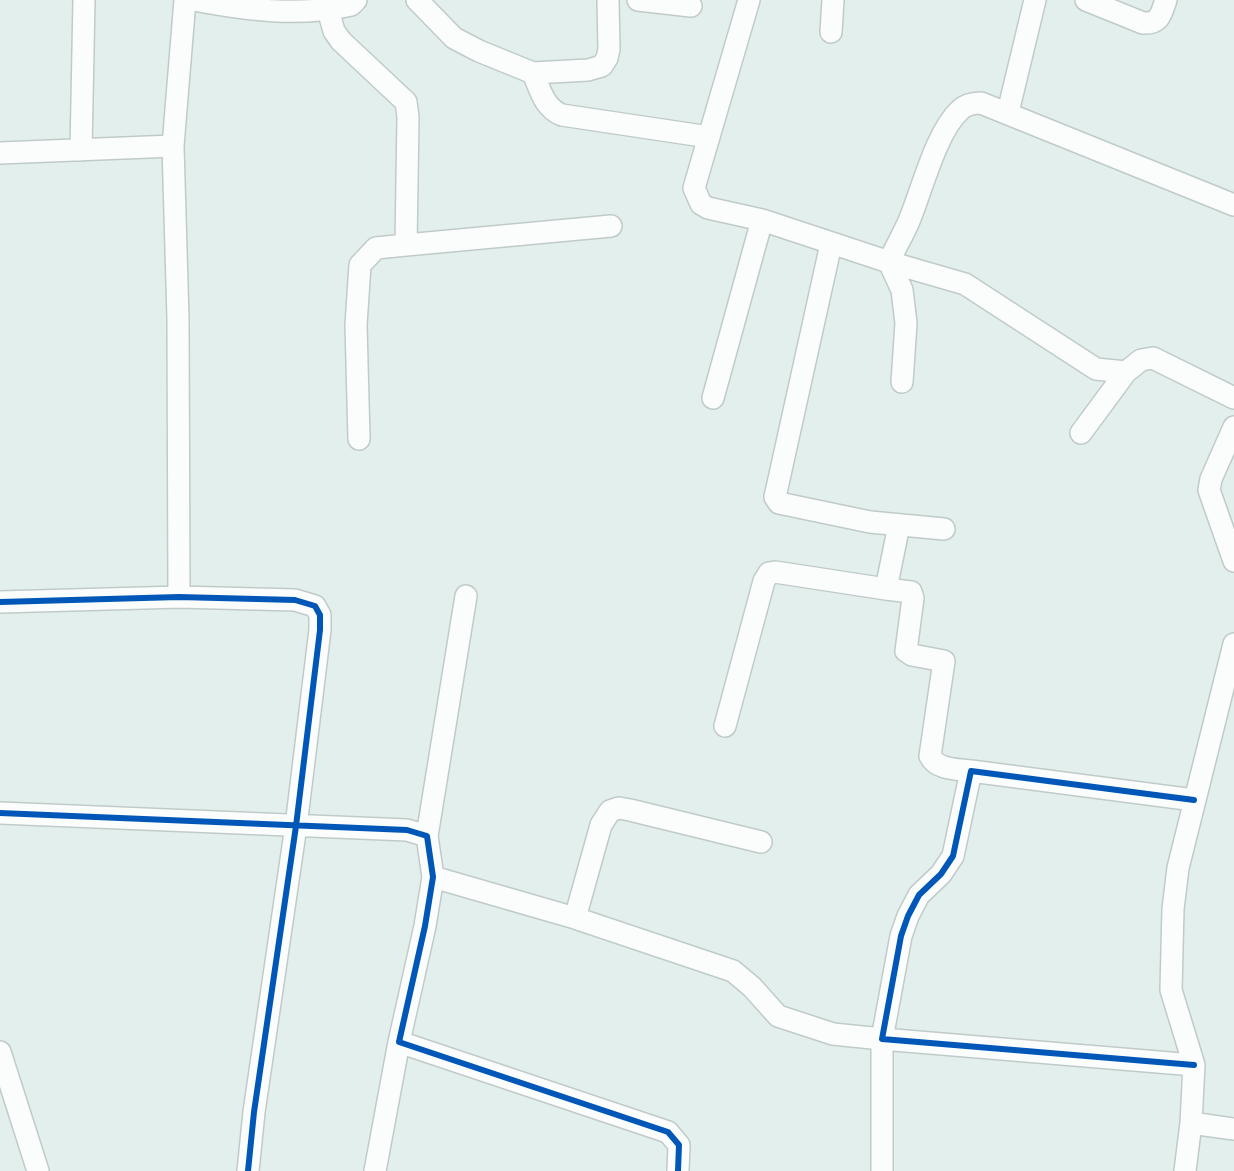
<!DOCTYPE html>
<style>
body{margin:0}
canvas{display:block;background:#e2efed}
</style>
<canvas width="1234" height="1171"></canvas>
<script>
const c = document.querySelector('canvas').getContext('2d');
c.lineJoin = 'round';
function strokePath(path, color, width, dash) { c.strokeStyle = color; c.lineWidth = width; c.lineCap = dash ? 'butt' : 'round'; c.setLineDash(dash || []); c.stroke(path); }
const street = new Path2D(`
 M 194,0 C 246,10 299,17 351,5 L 356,0
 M 417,0 L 454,38 L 479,51 L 533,73 L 588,70 L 602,66 L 607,58 L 609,49 L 608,0
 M 638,0 L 691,6
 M 749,0 L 694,188 L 701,204 L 708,208 L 762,220 L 889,262 L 902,290 L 906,323 L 902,382
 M 1086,0 L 1143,23 C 1160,24 1161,14 1166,0
 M 328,10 L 334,31 L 341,41 L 406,102 L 408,117 L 406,245
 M 831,32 L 833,0
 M 533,73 C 540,89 544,108 562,115 L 709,137
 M 1008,112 L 1035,0
 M 81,150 L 84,0
 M 0,153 L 173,146
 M 831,244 L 775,497 L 779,503 L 870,522 L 944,529
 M 1126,372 L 1096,369 L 965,284 L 889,262 C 895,248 903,235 909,221 C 922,190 936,132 960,110 C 966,104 973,103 981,103 L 1234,205
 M 713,398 L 762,220
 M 1234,427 L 1211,479 L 1209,490 L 1234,561
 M 1081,433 L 1126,372 L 1141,360 L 1153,358 L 1234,398
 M 359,439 L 356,325 L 360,265 L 376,248 L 406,245 L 611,226
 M 899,525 L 886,589 L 911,592 L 913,598 L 906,651 L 912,655 L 944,661 L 930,756 C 937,770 957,769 971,771
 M 179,597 L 178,319 L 173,146 L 185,0
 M 0,602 L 179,597 L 295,600 L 315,606 L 320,615 L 320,630 L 296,826 L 254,1112 L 248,1171
 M 725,726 L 764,581 L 769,573 L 775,572 L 886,589
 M 1194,800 L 971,771 L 953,856 L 941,874 L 919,895 L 908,916 L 901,936 L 882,1039 L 1194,1065
 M 0,813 L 407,830 L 427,836 L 433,877 L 425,926 L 399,1042 L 668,1132 L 679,1145 L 678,1171
 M 427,836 L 466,596
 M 433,877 L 575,918 L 733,971 L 752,987 L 778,1016 L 833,1034 L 882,1039 L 882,1171
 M 575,918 L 601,825 L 610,811 L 619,808 L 630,810 L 761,842
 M 0,1052 L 38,1171
 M 1191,1123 L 1234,1129
 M 375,1171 L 399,1042
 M 1185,1171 L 1191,1123 L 1194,1065 L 1171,990 L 1173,909 L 1178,868 L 1234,644`);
const cycleway = new Path2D(`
 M 0,602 L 179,597 L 295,600 L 315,606 L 320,615 L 320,630 L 296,826 L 254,1112 L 248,1171
 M 1194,800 L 971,771 L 953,856 L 941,874 L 919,895 L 908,916 L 901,936 L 882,1039 L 1194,1065
 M 0,813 L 407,830 L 427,836 L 433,877 L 425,926 L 399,1042 L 668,1132 L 679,1145 L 678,1171`);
strokePath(street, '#c0cbc9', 24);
strokePath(street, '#fbfdfc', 21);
strokePath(cycleway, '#0057b8', 6);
</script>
